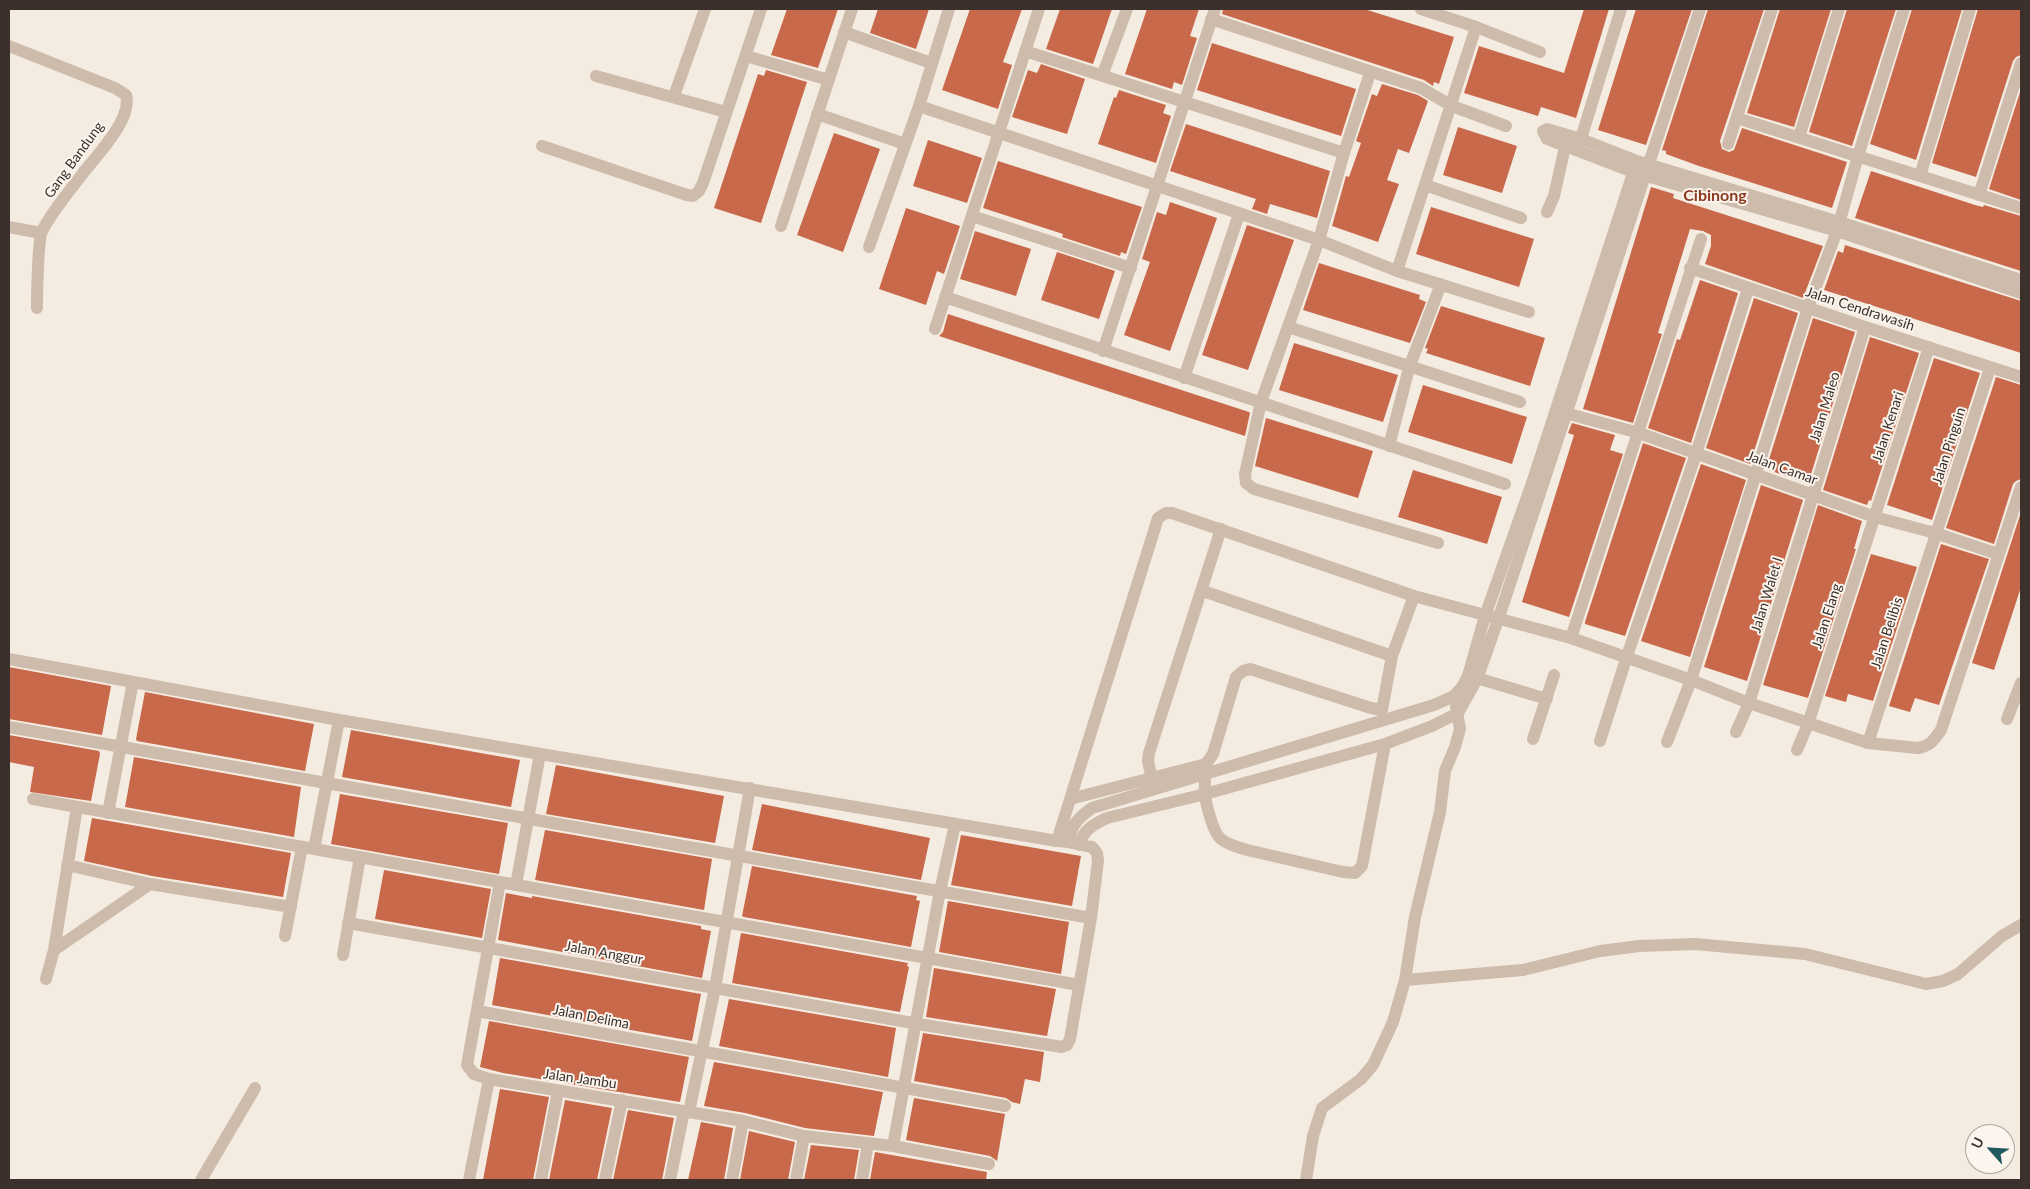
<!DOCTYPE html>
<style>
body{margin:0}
#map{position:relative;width:2030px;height:1189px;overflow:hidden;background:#f4ebe1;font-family:Lato,sans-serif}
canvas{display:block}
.frame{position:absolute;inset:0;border:10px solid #3b302b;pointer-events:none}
.north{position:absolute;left:1965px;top:1124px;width:50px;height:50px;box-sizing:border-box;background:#fbf5ee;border:1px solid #aea6a0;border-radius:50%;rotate:296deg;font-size:14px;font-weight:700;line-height:20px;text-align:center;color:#3b302b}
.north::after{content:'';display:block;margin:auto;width:18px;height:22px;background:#1f5a5e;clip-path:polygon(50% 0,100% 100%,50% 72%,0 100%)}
</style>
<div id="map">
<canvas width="2030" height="1189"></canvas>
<div class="frame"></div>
<div class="north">U</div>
</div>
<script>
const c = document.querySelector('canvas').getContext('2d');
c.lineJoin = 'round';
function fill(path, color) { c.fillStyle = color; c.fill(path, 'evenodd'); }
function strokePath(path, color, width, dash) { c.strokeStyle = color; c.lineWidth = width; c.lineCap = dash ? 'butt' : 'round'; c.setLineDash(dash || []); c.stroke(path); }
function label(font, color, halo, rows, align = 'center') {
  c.font = font + ' Lato,sans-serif'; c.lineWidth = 4; c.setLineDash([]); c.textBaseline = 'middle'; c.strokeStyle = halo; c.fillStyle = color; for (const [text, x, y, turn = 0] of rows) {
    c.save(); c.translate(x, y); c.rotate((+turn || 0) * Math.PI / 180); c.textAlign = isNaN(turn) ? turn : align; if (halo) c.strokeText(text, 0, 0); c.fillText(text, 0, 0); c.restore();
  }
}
const building = new Path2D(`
 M 787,9 L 838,9 L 818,68 L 771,55 Z
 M 878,9 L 929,9 L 916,49 L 870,33 Z
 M 970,9 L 1022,9 L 1003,62 L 1012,65 L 998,109 L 942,90 Z
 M 1060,9 L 1112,9 L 1093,64 L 1046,49 Z
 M 1147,9 L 1199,9 L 1190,36 L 1197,38 L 1182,85 L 1174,82 L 1172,89 L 1125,74 Z
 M 1223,9 L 1364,9 L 1454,37 L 1439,84 L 1434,82 L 1433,86 L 1424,80 L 1222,14 Z
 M 1584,9 L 1609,9 L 1576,118 L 1541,107 L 1538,116 L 1464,93 L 1479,46 L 1564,73 Z
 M 1636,9 L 1692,9 L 1646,145 L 1598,130 Z
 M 1708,9 L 1764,9 L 1720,141 L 1722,149 L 1729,152 L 1734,150 L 1742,128 L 1847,162 L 1832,208 L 1699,166 L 1666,154 L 1666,151 L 1662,150 Z
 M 1780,9 L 1831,9 L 1794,127 L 1747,113 Z
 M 1847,9 L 1896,9 L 1852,146 L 1809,132 Z
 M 1912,9 L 1962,9 L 1916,160 L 1870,144 Z
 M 1978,9 L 2021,9 L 2021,55 L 2016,57 L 2013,61 L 1976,177 L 1932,163 Z
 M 1212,43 L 1356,89 L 1341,136 L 1197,90 Z
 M 1041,64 L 1085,79 L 1067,134 L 1012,117 L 1028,70 L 1037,73 Z
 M 766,70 L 807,82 L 761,223 L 714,208 L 758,74 L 764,76 Z
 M 1382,84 L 1418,95 L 1428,101 L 1409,153 L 1398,149 L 1387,180 L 1399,184 L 1378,242 L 1332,226 L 1346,176 L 1349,177 L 1361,143 L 1356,141 L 1372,94 L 1377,96 Z
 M 2021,89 L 2021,200 L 1989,189 Z
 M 1119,90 L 1166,105 L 1163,113 L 1171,116 L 1156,163 L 1098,144 L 1114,97 L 1116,98 Z
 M 1186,124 L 1330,171 L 1317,218 L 1270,204 L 1267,214 L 1252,209 L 1256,199 L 1170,171 Z
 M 1458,127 L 1517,146 L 1502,193 L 1443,175 Z
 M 834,133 L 880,149 L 843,252 L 797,235 Z
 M 928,140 L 982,158 L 967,203 L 913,186 Z
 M 998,161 L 1142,207 L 1126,254 L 1121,252 L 1120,256 L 1062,237 L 1063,234 L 983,208 Z
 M 1871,171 L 1975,205 L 1983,207 L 1984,205 L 2021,216 L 2021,271 L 1855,218 Z
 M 1651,187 L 1674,194 L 1673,198 L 1823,246 L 1803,298 L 1705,264 L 1711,246 L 1711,235 L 1703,231 L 1690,229 L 1658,333 L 1662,334 L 1633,423 L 1583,409 Z
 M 1170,202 L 1217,218 L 1170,351 L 1124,335 L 1150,262 L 1142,259 L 1157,212 L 1166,215 Z
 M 1431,207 L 1534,239 L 1519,287 L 1416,254 Z
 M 906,208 L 960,226 L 944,274 L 937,271 L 926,305 L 879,289 Z
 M 1247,225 L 1294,240 L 1248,370 L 1202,355 Z
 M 975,231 L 1031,249 L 1016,296 L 960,279 Z
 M 1845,245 L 2021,301 L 2021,353 L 1824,290 L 1838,251 L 1843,253 Z
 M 1057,252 L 1115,271 L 1099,319 L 1041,300 Z
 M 1319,263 L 1420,295 L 1419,299 L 1426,302 L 1410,343 L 1303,310 Z
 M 1700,280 L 1738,293 L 1691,443 L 1648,428 L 1677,339 L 1680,340 Z
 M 1754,298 L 1798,313 L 1750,464 L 1706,448 Z
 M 1441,306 L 1545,338 L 1530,386 L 1426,353 L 1428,349 L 1425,348 Z
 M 948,314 L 1249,412 L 1250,413 L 1245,436 L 939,336 L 943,332 Z
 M 1813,318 L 1855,332 L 1808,484 L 1766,469 Z
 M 1870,337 L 1919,353 L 1871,501 L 1869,500 L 1867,505 L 1823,490 Z
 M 1294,343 L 1398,375 L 1383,422 L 1279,390 Z
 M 1934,358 L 1980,373 L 1932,520 L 1887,505 Z
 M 1996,377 L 2021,385 L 2021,479 L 2016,481 L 2013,484 L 1994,544 L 1946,528 Z
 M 1423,385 L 1527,417 L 1512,464 L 1408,432 Z
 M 1266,418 L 1373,451 L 1358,498 L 1255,466 Z
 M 1572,423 L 1615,435 L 1610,450 L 1623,454 L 1569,617 L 1522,602 L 1574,435 L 1568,433 Z
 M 1643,443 L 1686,458 L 1625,636 L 1585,624 L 1585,622 Z
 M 1701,464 L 1746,480 L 1690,657 L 1641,641 Z
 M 1413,470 L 1502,497 L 1487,544 L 1398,517 Z
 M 1761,485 L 1803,500 L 1747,681 L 1704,667 Z
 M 1818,505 L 1862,521 L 1854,549 L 1856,549 L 1808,698 L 1763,685 Z
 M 2021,512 L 2021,587 L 1994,670 L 1972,663 Z
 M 1941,544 L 1989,559 L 1939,705 L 1915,698 L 1910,712 L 1889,706 Z
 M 1871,554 L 1917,567 L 1873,701 L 1848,694 L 1846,702 L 1825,696 Z
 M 9,667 L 111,686 L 102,735 L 9,719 Z
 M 145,692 L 314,724 L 305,771 L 137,741 L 136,739 Z
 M 351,730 L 520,760 L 511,807 L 342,777 Z
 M 9,735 L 99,751 L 100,754 L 91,801 L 30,792 L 34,767 L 9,762 Z
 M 134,757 L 301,787 L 294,837 L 125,807 Z
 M 556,765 L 724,796 L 715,843 L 546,814 Z
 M 340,794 L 508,823 L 499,874 L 331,844 Z
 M 762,804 L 930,838 L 921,880 L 752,850 Z
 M 92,818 L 291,853 L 283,897 L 152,876 L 84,861 Z
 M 545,830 L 712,859 L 704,910 L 535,880 Z
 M 961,835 L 1081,856 L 1072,906 L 951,885 Z
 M 752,866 L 917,896 L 916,900 L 920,901 L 911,947 L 744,917 L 742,916 Z
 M 384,870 L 491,889 L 482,938 L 375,919 Z
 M 506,893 L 532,898 L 532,896 L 701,926 L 701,929 L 711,931 L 702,978 L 498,940 Z
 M 948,901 L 1069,922 L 1061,974 L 939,952 Z
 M 741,933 L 908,963 L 907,966 L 909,967 L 900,1012 L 732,983 Z
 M 500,958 L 701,994 L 692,1041 L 492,1005 Z
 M 934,968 L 1056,989 L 1047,1036 L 926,1017 Z
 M 729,999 L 896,1028 L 888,1077 L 719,1046 Z
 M 489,1021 L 689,1057 L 680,1102 L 503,1073 L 480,1067 Z
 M 923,1033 L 1044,1052 L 1040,1082 L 1025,1079 L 1020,1104 L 1012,1102 L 1006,1098 L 914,1081 Z
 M 714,1062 L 883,1092 L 874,1136 L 805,1128 L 745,1113 L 704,1106 Z
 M 500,1089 L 549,1097 L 533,1180 L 483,1180 Z
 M 914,1098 L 1005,1114 L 997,1161 L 990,1156 L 906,1140 Z
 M 565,1100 L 612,1108 L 597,1180 L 549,1180 Z
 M 628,1110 L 674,1118 L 662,1180 L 613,1180 Z
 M 701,1122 L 733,1128 L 724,1180 L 688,1180 Z
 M 749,1131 L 795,1142 L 788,1180 L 740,1180 Z
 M 811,1145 L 859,1150 L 854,1180 L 804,1180 Z
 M 875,1152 L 987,1172 L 986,1180 L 870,1180 Z`);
const minor = new Path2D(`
 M 1421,9 L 1476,27 L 1540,52
 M 1211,19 L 1421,88 L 1452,106 L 1506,126
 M 844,32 L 931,63
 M 9,46 L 115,88 L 126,95 C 133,120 94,158 80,177 C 67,194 52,212 42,231 C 38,240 37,294 37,308
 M 1025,51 L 1344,153
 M 746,56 L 829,80
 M 1370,73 L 1344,153 L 1319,240 L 1261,402 L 1245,474 L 1246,483 L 1254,489 L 1438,543
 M 596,76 L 726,112
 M 1102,76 L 1127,9
 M 674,96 L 705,9
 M 919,106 L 1319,240 L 1397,271 L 1529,312
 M 817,114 L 905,144
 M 1737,118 L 2021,208
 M 1799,137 L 1839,9
 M 1728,144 L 1772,9
 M 1579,145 L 1621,9
 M 542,146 L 687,195 L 693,196 L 699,191 L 703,183 L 761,9
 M 1920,176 L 1970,9
 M 1425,185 L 1521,218
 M 1979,195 L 2021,63
 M 1547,212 L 1554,196 L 1565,147
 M 972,216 L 1131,268
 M 781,226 L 852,9
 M 9,227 L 41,233
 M 869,247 L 919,106 L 949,9
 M 1690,268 L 1865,327 L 2021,377
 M 1397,271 L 1476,27
 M 2021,280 L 1839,222 L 1637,161 L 1581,139 L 1547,129 L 1543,131 L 1547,139 L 1633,172 L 1837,231 L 2021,293
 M 945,297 L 1505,484
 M 1288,327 L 1520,402
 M 935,329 L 1039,9
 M 1103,351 L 1215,9
 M 1184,378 L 1239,214
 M 1558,411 L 1639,433 L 1875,517 L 1935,533 L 1998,554
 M 1389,446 L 1409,368 L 1441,284
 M 1203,591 L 1392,656
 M 1571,638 L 1701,239
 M 9,659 L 339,720 L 1057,841 C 1070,841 1079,845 1092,847 L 1097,853 L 1098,861 L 1091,918 L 1070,1039 L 1067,1045 L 1062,1047 L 924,1025 L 348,923
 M 1470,676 L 1547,699
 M 2007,719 L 2021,683
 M 9,727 L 1091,918
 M 1736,732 L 1749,703 L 1865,327
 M 1533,739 L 1554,675
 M 1600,741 L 1626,659 L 1696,454 L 1748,289
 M 1667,742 L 1691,680 L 1808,308 L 1837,231 L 1858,156 L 1904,9
 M 1868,743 L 1990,368
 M 1797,750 L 1808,724 L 1929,347
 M 1202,767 C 1207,776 1204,784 1205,794 C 1206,804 1213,833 1221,839 C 1228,845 1238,847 1247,850 L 1343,872 L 1355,873 L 1362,866 L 1385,744
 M 1152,779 L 1148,761 L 1149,753 L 1221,529
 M 33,799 L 1079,985
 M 1070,799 L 1206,764 L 1213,754 L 1236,677 L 1243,671 L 1250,669 L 1371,708 L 1382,710 L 1392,656 L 1414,596
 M 108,813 L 133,682
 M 1057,841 L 1158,518 L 1166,513 L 1172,513 L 1414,596 L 1571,638 L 1691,680 L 1749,703 L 1868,743 L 1918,748 C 1930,746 1934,740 1941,730 L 2021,487
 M 1069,841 C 1071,825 1079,817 1092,808 L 1434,705 L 1454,696 L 1462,687 L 1468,676 L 1485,616 L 1532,483 L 1636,164
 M 1079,845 C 1083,830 1094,824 1107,818 L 1205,794 L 1385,744 L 1432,726 L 1458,713 L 1477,679 L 1498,620 L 1700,9
 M 314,849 L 339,720
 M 67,865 L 150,884 L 291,907
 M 500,882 L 467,1065 L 474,1074 L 489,1079 L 743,1121 L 804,1136 L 893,1146 L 989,1164
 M 516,885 L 540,754
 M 285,936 L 302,847
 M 54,950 L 150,884
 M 343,955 L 360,857
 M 46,979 L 54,950 L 77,807
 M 1405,980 L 1523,970 L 1600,951 L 1639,946 L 1695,944 L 1805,954 L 1926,984 L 1943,981 L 1958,974 L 2002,936 L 2021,925
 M 477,1011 L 1005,1106
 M 689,1112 L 715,988 L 750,788
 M 893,1146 L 940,891 L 955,824
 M 201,1180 L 255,1088
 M 469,1180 L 489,1079
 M 541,1180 L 558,1091
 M 605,1180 L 622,1100
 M 670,1180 L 684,1111
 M 732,1180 L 743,1121
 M 796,1180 L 804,1136
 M 862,1180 L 868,1143
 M 1306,1180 L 1313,1136 L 1322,1108 L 1361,1079 L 1373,1065 L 1393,1022 L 1405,980 L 1415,917 L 1440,812 L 1445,771 L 1455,747 L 1460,729 L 1456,707`);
const streetNames = [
 ["Gang Bandung",74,160,-54],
 ["Jalan Cendrawasih",1860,309,18],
 ["Jalan Maleo",1825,407,-73],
 ["Jalan Kenari",1888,427,-72],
 ["Jalan Pinguin",1949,446,-72],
 ["Jalan Camar",1782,468,20],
 ["Jalan Walet I",1767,595,-73],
 ["Jalan Elang",1827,616,-72],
 ["Jalan Belibis",1887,633,-72],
 ["Jalan Anggur",604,953,10],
 ["Jalan Delima",591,1017,11],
 ["Jalan Jambu",580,1079,8]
];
const quarterNames = [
 ["Cibinong",1715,196]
];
fill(building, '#c8694b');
strokePath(minor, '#cdbbac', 12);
label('14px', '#3b302b', '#fbf5ee', streetNames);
label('bold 16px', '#8c3b22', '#fbf5ee', quarterNames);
</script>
